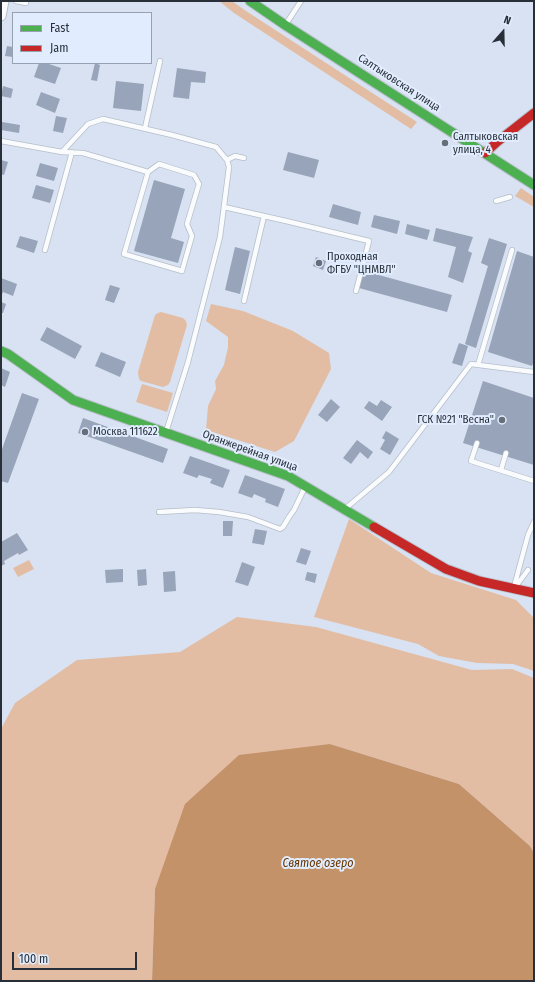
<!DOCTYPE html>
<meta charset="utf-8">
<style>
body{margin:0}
#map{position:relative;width:535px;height:982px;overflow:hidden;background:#d8e2f2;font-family:"Fira Sans Condensed",sans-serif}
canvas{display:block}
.frame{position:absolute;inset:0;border:2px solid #282f39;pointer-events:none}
.legend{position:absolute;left:12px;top:12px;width:140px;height:52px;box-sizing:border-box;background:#e1edfe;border:1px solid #97a1af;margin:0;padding:5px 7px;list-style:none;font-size:12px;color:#282f39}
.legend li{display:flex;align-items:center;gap:8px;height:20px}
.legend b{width:20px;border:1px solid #97a1af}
.north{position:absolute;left:483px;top:12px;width:40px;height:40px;-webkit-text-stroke:3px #e1edfe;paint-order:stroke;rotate:20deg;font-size:11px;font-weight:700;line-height:16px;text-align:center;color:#282f39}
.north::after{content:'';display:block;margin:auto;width:14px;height:18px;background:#282f39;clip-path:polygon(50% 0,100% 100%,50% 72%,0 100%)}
.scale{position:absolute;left:12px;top:952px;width:125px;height:18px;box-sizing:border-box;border:2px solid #282f39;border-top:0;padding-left:5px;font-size:12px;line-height:14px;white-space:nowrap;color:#282f39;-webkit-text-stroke:3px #e1edfe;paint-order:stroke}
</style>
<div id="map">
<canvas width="535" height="982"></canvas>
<div class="frame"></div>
<ul class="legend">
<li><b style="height:5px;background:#4caf50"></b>Fast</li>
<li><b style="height:5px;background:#c62828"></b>Jam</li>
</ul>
<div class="north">N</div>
<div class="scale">100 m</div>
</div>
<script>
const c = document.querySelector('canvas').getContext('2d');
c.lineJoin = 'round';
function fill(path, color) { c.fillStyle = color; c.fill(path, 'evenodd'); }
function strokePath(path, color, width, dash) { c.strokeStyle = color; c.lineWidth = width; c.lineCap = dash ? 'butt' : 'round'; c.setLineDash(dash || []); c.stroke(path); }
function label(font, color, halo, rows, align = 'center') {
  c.font = font + ' "Fira Sans Condensed",sans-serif'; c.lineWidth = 4; c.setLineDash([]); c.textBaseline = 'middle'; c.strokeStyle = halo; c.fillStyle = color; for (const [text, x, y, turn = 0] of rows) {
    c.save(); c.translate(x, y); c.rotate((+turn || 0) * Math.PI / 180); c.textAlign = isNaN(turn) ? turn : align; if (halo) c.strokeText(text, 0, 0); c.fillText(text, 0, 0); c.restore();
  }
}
const green = new Path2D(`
 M 219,1 L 232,1 L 246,11 L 417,122 L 411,129 L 234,13 Z
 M 521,188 L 534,197 L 534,207 L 515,196 Z
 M 211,304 L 243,311 L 293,331 L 329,353 L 331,369 L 294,441 L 275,452 L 206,430 L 208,406 L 216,389 L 215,381 L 224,365 L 228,347 L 228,337 L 206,321 Z
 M 161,312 L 183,318 L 186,321 L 187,325 L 170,382 L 168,385 L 163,387 L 141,381 L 139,379 L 138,372 L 155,315 L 158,313 Z
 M 142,384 L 173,393 L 167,412 L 136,402 Z
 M 349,519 L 431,573 L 516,600 L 534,618 L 534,671 L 513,664 L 477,663 L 439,656 L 418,644 L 314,617 Z
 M 29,560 L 34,569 L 18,577 L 13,568 Z
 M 237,617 L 316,627 L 472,670 L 512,669 L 534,678 L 534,853 L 530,846 L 459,784 L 330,744 L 155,889 L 152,981 L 1,981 L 1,729 L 15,703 L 77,660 L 180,652 Z`);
const water = new Path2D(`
 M 330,744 L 459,784 L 530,846 L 534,853 L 534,981 L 152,981 L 155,889 L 185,804 L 239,755 Z`);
const building = new Path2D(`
 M 7,46 L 13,47 L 13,57 L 5,56 Z
 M 39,63 L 46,63 L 61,68 L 55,84 L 34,77 Z
 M 95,63 L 100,65 L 97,81 L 91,80 Z
 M 177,68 L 206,72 L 205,83 L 191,82 L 189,99 L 173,97 Z
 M 116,81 L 144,84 L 141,111 L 113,108 Z
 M 3,86 L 13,89 L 11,98 L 1,96 Z
 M 41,92 L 60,99 L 55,113 L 36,105 Z
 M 56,116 L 67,118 L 63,133 L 53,131 Z
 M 2,122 L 20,125 L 19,133 L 1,130 Z
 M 288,152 L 319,160 L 314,178 L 283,170 Z
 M 1,160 L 8,162 L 4,175 L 1,174 Z
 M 40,163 L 58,168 L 54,181 L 36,176 Z
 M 154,180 L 185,189 L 171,238 L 184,242 L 178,263 L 134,251 Z
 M 36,185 L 54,190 L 50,203 L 32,198 Z
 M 333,204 L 361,212 L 358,225 L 329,217 Z
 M 374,215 L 400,221 L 397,234 L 371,227 Z
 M 407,224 L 430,230 L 427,240 L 405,234 Z
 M 436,228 L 473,237 L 468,251 L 472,253 L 463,283 L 448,277 L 456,247 L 433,241 Z
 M 20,236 L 38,241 L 34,253 L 16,247 Z
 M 489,238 L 507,244 L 476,348 L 465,344 L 488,266 L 481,263 Z
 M 235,247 L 250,251 L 240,294 L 225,290 Z
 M 517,251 L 534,257 L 534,361 L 532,366 L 488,352 Z
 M 316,257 L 326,261 L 323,270 L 313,266 Z
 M 364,271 L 452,295 L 447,312 L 359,288 Z
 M 1,278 L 17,284 L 13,296 L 3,292 L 1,297 Z
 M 110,285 L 120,288 L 114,303 L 105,300 Z
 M 1,302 L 6,304 L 3,313 L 1,313 Z
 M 47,327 L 82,346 L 75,359 L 40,340 Z
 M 459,343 L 468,346 L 462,366 L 452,363 Z
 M 101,352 L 126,362 L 120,377 L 95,366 Z
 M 1,368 L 10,372 L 5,387 L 1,385 Z
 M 483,381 L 534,398 L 534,465 L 463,443 Z
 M 22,393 L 39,399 L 8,483 L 1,481 L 1,452 Z
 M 331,399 L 340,407 L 327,422 L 318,415 Z
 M 381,400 L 392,407 L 382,421 L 364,408 L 369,401 L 377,406 Z
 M 83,418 L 168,449 L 163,463 L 78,433 Z
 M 386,431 L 399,439 L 390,455 L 380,449 L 385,440 L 382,438 Z
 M 357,440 L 373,452 L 368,459 L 360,452 L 351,464 L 343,458 Z
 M 190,456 L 230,470 L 223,488 L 210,483 L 212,479 L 199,475 L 197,478 L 183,473 Z
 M 245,475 L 285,489 L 278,507 L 265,502 L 266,499 L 254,494 L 252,498 L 238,493 Z
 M 223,521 L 233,521 L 232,536 L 223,536 Z
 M 255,529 L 267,531 L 264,545 L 252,543 Z
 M 17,533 L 28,550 L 19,555 L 18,553 L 4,561 L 5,564 L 1,566 L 1,542 Z
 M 301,548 L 311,551 L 306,565 L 296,562 Z
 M 242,562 L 255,567 L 248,586 L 235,582 Z
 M 123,569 L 123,582 L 106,583 L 105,570 Z
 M 146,569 L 147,585 L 138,586 L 137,570 Z
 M 175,571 L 176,591 L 164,592 L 163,572 Z
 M 307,572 L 317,574 L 315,583 L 305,580 Z`);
const lane = new Path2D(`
 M 16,1 L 26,3
 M 286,24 L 301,1
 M 145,128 L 160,61
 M 1,141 L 62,152 L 88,124 L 103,119 L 172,135 L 216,147 L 227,160 L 229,167 L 220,237 L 188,362 L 166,432
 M 62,152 L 83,153 L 148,172 L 124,254 L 182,271 L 192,236 L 187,224 L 199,184 L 194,175 L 159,164 L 148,172
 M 227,160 L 235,156 L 244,158
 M 496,201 L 510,197
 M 224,207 L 286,221 L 369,241 L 356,291
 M 45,250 L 72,152
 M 244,301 L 264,216
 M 478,365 L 512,250
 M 477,443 L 471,461 L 534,481
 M 501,470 L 506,453
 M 346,508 L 389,472 L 471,364 L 534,372
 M 159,512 L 195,510 L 219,512 L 248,517 L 280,529 L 283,527 L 289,517 L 294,510 L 305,487
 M 516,586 L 528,570
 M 514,587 L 528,535 L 534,522`);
const street = new Path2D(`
 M 1,16 L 4,1`);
const fast = new Path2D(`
 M 250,1 L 285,25 L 534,185
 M 1,351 L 8,354 L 73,400 L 288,476 L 374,527`);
const jam = new Path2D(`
 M 485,153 L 497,142 L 534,113
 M 374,527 L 446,569 L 479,581 L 534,593`);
const markers = [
 [445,143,4,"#666e7a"],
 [319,263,4,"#666e7a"],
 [502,420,4,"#666e7a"],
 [85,432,4,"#666e7a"]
];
const streetNames = [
 ["Салтыковская улица",399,83,33],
 ["Оранжерейная улица",250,451,20]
];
const poiNames = [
 ["Салтыковская",453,137],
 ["улица, 4",453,150],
 ["Проходная",327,257],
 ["ФГБУ \"ЦНМВЛ\"",327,270],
 ["ГСК №21 \"Весна\"",494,420,"right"],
 ["Москва 111622",93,432]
];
const waterNames = [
 ["Святое озеро",318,864]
];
fill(green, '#e2bda4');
fill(water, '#c49269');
fill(building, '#97a4b9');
strokePath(lane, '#b6bec9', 6);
strokePath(street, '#b6bec9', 11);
strokePath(fast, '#b6bec9', 11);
strokePath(jam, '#b6bec9', 11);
strokePath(lane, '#f9fbfd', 4.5);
strokePath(street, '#f9fbfd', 9);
strokePath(fast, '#4caf50', 9);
strokePath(jam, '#c62828', 9);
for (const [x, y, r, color] of markers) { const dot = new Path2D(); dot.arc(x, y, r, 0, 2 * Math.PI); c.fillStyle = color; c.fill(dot); strokePath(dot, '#e1edfe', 1.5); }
label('11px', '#282f39', '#e1edfe', streetNames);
label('11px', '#282f39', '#e1edfe', poiNames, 'left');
label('italic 12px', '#663400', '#e1edfe', waterNames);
</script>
